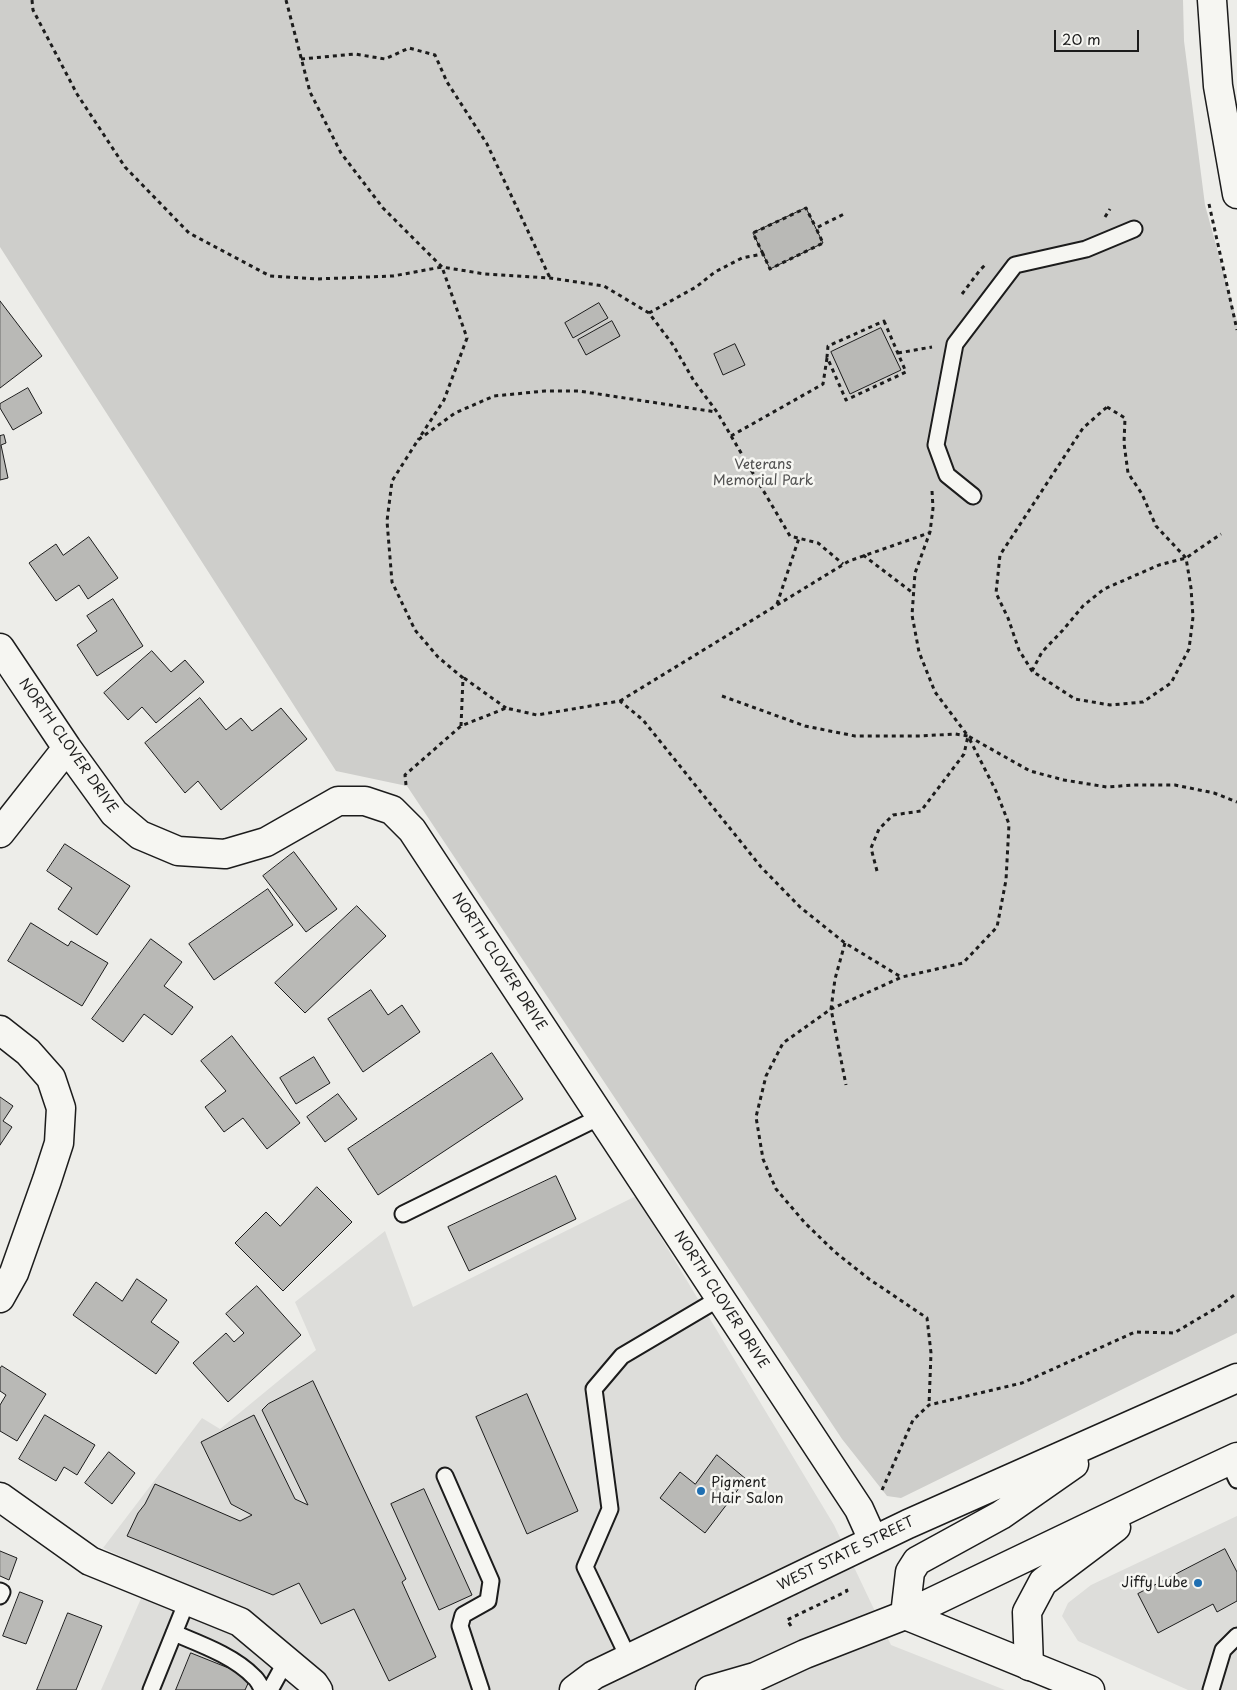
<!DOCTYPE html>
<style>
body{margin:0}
#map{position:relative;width:1237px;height:1690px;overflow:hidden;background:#edede9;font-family:"Playpen Sans",sans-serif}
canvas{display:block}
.scale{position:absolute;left:1054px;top:30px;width:85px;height:22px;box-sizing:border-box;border:2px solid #1c1c1c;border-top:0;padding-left:6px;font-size:15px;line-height:18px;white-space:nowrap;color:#1c1c1c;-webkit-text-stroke:4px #f6f6f2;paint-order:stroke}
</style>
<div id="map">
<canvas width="1237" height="1690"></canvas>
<div class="scale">20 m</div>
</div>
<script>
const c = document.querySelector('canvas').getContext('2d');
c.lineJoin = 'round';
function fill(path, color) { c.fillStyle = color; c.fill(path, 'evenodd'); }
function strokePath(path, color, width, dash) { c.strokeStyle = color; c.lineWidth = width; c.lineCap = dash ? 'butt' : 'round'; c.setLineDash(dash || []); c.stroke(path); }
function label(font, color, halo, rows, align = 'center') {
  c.font = font + ' "Playpen Sans",sans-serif'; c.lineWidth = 5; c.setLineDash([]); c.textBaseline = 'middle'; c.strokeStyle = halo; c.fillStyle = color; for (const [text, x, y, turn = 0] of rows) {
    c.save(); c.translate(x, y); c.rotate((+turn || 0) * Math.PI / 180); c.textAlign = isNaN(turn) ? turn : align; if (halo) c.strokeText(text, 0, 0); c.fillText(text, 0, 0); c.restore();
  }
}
const built = new Path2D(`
 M 636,1196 L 834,1525 L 891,1645 L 1005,1690 L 101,1690 L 153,1571 L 103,1548 L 202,1418 L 220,1429 L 316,1350 L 295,1302 L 385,1231 L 413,1307 Z
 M 1237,1516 L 1237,1690 L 1188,1690 L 1078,1641 L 1062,1616 L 1068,1603 L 1091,1585 Z`);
const green = new Path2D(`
 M 0,0 L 1183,0 L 1184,41 L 1205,205 L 1237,321 L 1237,1333 L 901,1498 L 887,1496 L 842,1439 L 407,786 L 336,771 L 0,247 Z`);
const building = new Path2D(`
 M 806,208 L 823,243 L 770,269 L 753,233 Z
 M 0,301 L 42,356 L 0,388 Z
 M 599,303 L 608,318 L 573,338 L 565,323 Z
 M 612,321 L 620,336 L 586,355 L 578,340 Z
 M 881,328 L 901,370 L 850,394 L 831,352 Z
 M 735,344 L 745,365 L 723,375 L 714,354 Z
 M 28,388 L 42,413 L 13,430 L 0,408 L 0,404 Z
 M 4,435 L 6,443 L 1,445 L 8,478 L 0,480 L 0,436 Z
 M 89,537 L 118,578 L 88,599 L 79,585 L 56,601 L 29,563 L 56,544 L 63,555 Z
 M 113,599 L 143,646 L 97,676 L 77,645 L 97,631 L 87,616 Z
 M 152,651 L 171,672 L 185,660 L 204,682 L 156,723 L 142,707 L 128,720 L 104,693 Z
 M 200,698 L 226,730 L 241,718 L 252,731 L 281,708 L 307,739 L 221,810 L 198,781 L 185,793 L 145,743 Z
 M 65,844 L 130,886 L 97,935 L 58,909 L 72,888 L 47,871 Z
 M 294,852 L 337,909 L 306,932 L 263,876 Z
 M 268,889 L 293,925 L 214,980 L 189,944 Z
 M 357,906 L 386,936 L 305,1013 L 275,983 Z
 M 31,923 L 68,946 L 71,941 L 108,963 L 82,1006 L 8,961 Z
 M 151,939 L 182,962 L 164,986 L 193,1007 L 172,1035 L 144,1014 L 123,1042 L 92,1019 Z
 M 371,990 L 388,1015 L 402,1005 L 420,1032 L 363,1072 L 328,1019 Z
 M 232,1036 L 300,1123 L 267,1149 L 243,1118 L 224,1132 L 205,1107 L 226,1091 L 201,1061 Z
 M 492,1053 L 523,1099 L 378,1195 L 348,1149 Z
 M 314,1057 L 330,1083 L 296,1104 L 280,1078 Z
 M 338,1094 L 357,1119 L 325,1142 L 307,1117 Z
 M 0,1097 L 13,1106 L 3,1121 L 12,1127 L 0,1145 Z
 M 556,1176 L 576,1219 L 469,1271 L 448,1227 Z
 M 317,1187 L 352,1222 L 283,1291 L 235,1243 L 266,1212 L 280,1226 Z
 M 137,1279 L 167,1300 L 151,1322 L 179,1342 L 156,1374 L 73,1315 L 96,1282 L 122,1301 Z
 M 257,1286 L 301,1335 L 228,1402 L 193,1363 L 226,1333 L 234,1342 L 244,1333 L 226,1314 Z
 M 2,1366 L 46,1394 L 17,1441 L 0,1431 L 0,1405 L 6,1395 L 0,1391 L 0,1369 Z
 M 313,1381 L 406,1579 L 402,1582 L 436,1657 L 389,1681 L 354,1609 L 321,1624 L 299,1583 L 273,1595 L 127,1536 L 138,1513 L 145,1504 L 155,1484 L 240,1521 L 252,1515 L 231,1504 L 201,1442 L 254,1415 L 295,1499 L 308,1505 L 262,1410 L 268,1404 Z
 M 527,1394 L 578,1511 L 527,1534 L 476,1417 Z
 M 45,1415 L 95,1445 L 77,1475 L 64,1467 L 56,1481 L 19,1459 Z
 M 109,1452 L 135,1473 L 112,1504 L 85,1483 Z
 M 717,1455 L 746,1479 L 705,1533 L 660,1498 L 680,1472 L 695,1484 Z
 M 424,1489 L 472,1595 L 439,1610 L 391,1504 Z
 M 1225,1549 L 1237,1572 L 1237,1601 L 1217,1612 L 1213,1604 L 1158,1633 L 1138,1594 Z
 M 0,1551 L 17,1558 L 9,1580 L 0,1576 Z
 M 20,1592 L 43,1601 L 26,1644 L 3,1636 Z
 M 68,1613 L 102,1626 L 76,1690 L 37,1690 Z
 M 191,1653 L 251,1677 L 245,1690 L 176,1690 Z`);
const path = new Path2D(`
 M 32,0 L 33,10 L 77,94 L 125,167 L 189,233 L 270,276 L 316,279 L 393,276 L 442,267 L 467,338 L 444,400 L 418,440
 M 286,0 L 310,92 L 341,153 L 383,208 L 442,267 L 485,274 L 550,278 L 604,286 L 649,313 L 673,345 L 694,381 L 717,412 L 790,536 L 818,543 L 843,564
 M 301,59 L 355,54 L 385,59 L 409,48 L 435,55 L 447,82 L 487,144 L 550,278
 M 1209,204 L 1237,330
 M 1105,217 L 1110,209
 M 763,254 L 753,233 L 806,208 L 816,228
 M 962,294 L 980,270 L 985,265
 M 649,313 L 696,287 L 715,272 L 742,258 L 763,254 L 770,269 L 823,243 L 816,228 L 846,213
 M 884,321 L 906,372 L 846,400 L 827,357 L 828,346 Z
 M 898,353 L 932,347
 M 1107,407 L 1125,418 L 1124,443 L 1128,473 L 1142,494 L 1156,526 L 1186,558 L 1191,588 L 1193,617 L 1189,649 L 1171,683 L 1143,702 L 1110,705 L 1075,699 L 1032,671 L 1019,650 L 1008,618 L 996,593 L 1000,555 L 1083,428 Z
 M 731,436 L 823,384 L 827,358
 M 932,491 L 933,508 L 930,532 L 915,573 L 912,615 L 919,652 L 935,692 L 968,736 L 1030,771 L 1064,780 L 1107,787 L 1134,785 L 1175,785 L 1214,793 L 1237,802
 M 863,555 L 913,593
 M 777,604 L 799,538
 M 1032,671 L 1042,652 L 1063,630 L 1083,606 L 1104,589 L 1159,565 L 1186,558 L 1221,534
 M 464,678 L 506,708
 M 722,696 L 805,726 L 855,736 L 920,736 L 955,734 L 968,736 L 996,791 L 1009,824 L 1006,880 L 997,927 L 963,963 L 902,977 L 831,1009 L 783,1043 L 766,1076 L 756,1117 L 763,1159 L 776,1189 L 805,1223 L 835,1252 L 869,1279 L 927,1318 L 931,1353 L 929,1405
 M 620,701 L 849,561 L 929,533
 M 461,726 L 463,678 L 438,657 L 415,630 L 392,582 L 387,521 L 392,481 L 418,440 L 455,413 L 494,396 L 545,391 L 579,391 L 716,412
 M 406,785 L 405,775 L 461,726 L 506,708 L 537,715 L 620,701 L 643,720 L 761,867 L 800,907 L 845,943 L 901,977
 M 877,871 L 871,848 L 879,829 L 893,815 L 921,811 L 964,754 L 968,736
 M 845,943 L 835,979 L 831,1009 L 846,1085
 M 882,1490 L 913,1420 L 929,1405 L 1022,1383 L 1135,1332 L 1174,1333 L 1218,1307 L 1237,1293
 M 791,1626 L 787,1620 L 847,1591 L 845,1586`);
const service = new Path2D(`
 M 973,496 L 947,475 L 936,445 L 955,344 L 1015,265 L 1086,249 L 1134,229
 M 403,1214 L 600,1117
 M 1228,1461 L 1237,1480
 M 445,1476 L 491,1581 L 488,1601 L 463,1615 L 460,1626 L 481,1690
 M 0,1591 L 2,1592 L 0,1596
 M 174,1633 C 200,1644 234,1656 254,1677 C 258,1680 260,1686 263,1690
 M 629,1659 L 585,1567 L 610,1509 L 594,1389 L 622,1356 L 720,1298
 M 151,1690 L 187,1601
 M 270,1690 L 286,1661
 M 1211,1690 L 1223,1650 L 1237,1636`);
const minor = new Path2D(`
 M 0,648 L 67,748 L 114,813 L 140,835 L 178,851 L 225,854 L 266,842 L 338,801 L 365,801 L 392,810 L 412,830 L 859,1509 L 873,1540
 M 0,833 L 67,748
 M 0,1030 L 28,1052 L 51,1078 L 61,1108 L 59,1143 L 47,1180 L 14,1273 L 0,1298
 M 0,1497 L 90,1561 L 240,1622 L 314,1684 L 318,1690
 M 905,1615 L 1090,1690`);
const secondary = new Path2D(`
 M 905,1615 L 910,1572 L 917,1561 L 1001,1515 L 1074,1464
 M 1029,1666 L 1027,1612 L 1043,1582 L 1116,1527
 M 574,1690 L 594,1675 L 908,1524 L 1237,1378
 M 710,1690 L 755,1677 L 805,1654 L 905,1615 L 1162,1492 L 1237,1457`);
const primary = new Path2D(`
 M 1212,0 L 1218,86 L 1237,194`);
const markers = [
 [701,1491,5,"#1f6fb2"],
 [1198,1583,5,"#1f6fb2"]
];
const parkNames = [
 ["Veterans",763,465],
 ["Memorial Park",763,481]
];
const streetNames = [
 ["NORTH CLOVER DRIVE",68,746,55],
 ["NORTH CLOVER DRIVE",499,962,57],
 ["NORTH CLOVER DRIVE",721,1300,57],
 ["WEST STATE STREET",846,1554,-26]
];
const poiNames = [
 ["Pigment",711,1483],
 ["Hair Salon",711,1499],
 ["Jiffy Lube",1188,1583,"right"]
];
fill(built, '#ddddda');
fill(green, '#cececb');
fill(building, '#b9b9b6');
strokePath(building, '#1c1c1c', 1);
strokePath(service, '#1c1c1c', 19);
strokePath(minor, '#1c1c1c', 31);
strokePath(secondary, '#1c1c1c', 31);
strokePath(primary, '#1c1c1c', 31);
strokePath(path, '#1c1c1c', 3, [4, 4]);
strokePath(service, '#f6f6f2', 15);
strokePath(minor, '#f6f6f2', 28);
strokePath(secondary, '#f6f6f2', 28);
strokePath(primary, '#f6f6f2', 28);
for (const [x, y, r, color] of markers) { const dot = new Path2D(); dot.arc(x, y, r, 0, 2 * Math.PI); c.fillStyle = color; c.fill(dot); strokePath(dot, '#f6f6f2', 2); }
label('14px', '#515151', '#f6f6f2', parkNames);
label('14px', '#1c1c1c', '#f6f6f2', streetNames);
label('14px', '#1c1c1c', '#f6f6f2', poiNames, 'left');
</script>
